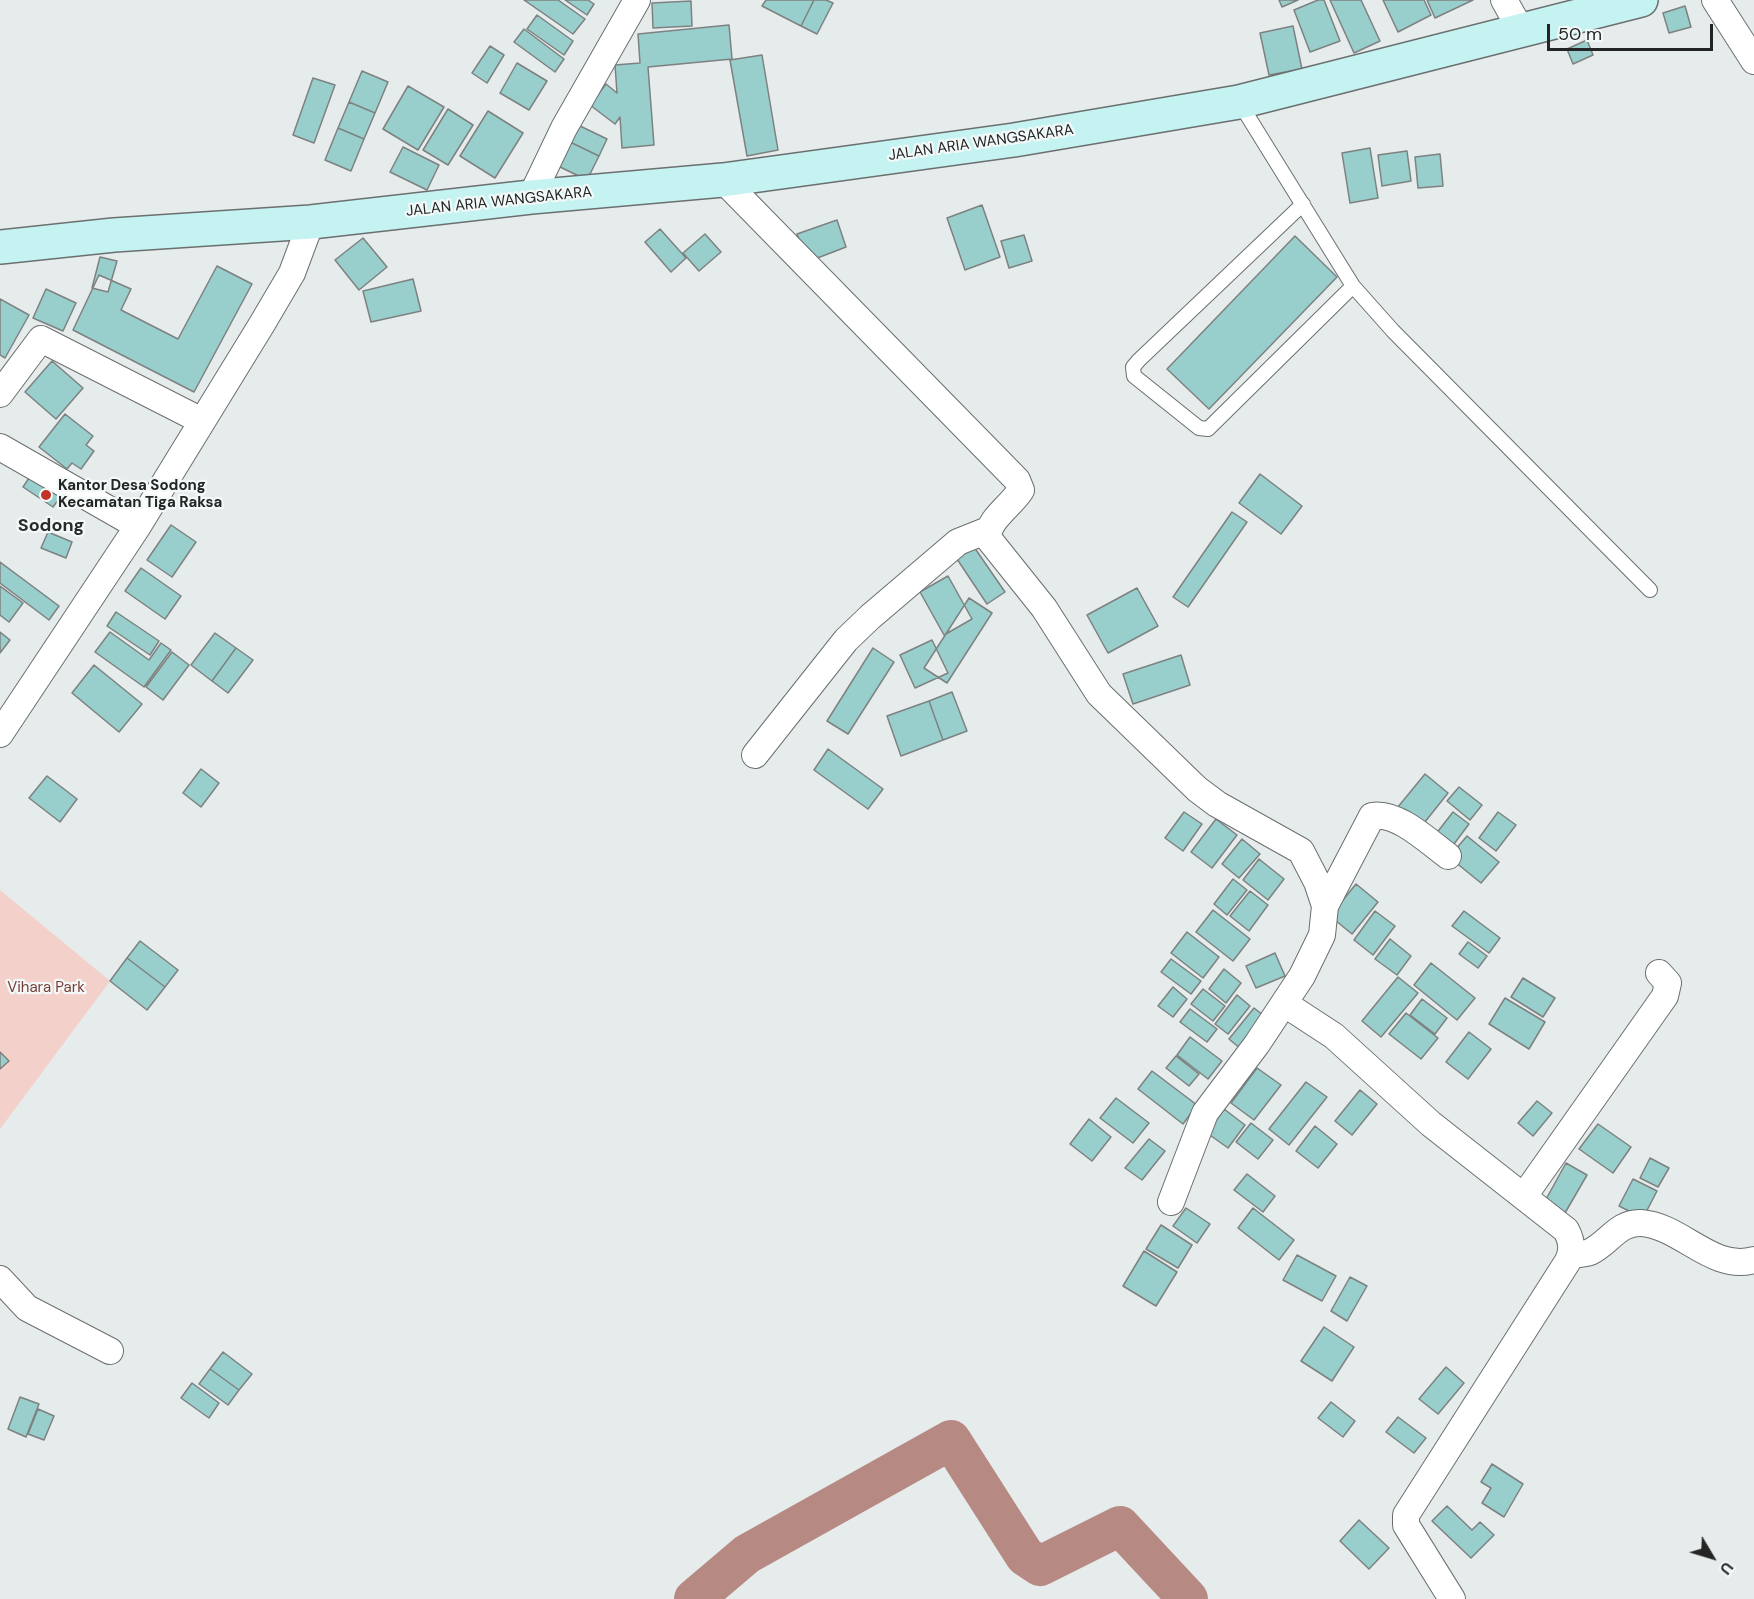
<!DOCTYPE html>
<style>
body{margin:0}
#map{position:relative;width:1754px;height:1599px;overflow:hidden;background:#e6ebeb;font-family:"DM Sans",sans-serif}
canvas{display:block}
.north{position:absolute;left:1682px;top:1527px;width:60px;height:60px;-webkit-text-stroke:4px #f3f9f8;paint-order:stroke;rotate:128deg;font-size:16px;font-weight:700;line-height:24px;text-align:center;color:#232525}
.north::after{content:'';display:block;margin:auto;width:21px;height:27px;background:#232525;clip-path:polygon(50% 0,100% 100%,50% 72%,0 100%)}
.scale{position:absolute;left:1547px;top:24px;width:166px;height:27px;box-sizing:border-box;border:3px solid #232525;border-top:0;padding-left:8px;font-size:18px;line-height:21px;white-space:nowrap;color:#232525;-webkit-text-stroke:4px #f3f9f8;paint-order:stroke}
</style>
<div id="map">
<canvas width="1754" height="1599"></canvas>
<div class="north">U</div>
<div class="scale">50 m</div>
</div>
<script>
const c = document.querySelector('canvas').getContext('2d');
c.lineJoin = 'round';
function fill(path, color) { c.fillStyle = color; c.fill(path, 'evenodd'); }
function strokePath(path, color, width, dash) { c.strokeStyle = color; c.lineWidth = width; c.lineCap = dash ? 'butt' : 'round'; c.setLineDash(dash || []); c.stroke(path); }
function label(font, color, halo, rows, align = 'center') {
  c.font = font + ' "DM Sans",sans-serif'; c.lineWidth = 4.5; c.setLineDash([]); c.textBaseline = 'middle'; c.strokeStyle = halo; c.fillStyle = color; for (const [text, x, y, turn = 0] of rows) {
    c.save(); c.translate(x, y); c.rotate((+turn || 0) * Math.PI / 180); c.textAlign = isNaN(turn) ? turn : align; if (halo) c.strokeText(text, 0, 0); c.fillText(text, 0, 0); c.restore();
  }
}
const green = new Path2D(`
 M 0,890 L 110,981 L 0,1129 Z`);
const river = new Path2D(`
 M 694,1599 L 747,1554 L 951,1440 L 1025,1556 L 1040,1566 L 1120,1526 L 1188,1599`);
const building = new Path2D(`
 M 524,0 L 558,0 L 585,19 L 573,34 Z
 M 565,0 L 588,0 L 594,4 L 587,15 Z
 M 766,0 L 814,0 L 801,26 L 762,6 Z
 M 814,0 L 826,0 L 833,3 L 817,34 L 801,26 Z
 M 1279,0 L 1298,0 L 1282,7 Z
 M 1318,0 L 1324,0 L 1340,41 L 1310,52 L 1294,10 Z
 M 1330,0 L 1361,0 L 1380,41 L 1354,53 Z
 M 1383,0 L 1424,0 L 1431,15 L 1398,32 Z
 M 1427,0 L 1473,0 L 1435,18 Z
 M 691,1 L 692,26 L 653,28 L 652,3 Z
 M 1685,6 L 1691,27 L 1669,33 L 1663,13 Z
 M 537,15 L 573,41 L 564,55 L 527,29 Z
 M 729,25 L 732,59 L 648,67 L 654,145 L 622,148 L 620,117 L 615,124 L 590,105 L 606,84 L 617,93 L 615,65 L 640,63 L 638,34 Z
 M 1293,26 L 1302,69 L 1269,75 L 1260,33 Z
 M 524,29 L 564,59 L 555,72 L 514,42 Z
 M 1587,40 L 1593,55 L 1573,64 L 1567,49 Z
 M 490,46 L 504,55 L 487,83 L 472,73 Z
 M 762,55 L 778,150 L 747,156 L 730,60 Z
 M 517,63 L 547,81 L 529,110 L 500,93 Z
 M 362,71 L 388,82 L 375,113 L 349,102 Z
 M 313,78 L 335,85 L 314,143 L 293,135 Z
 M 408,86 L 444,107 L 418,150 L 383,129 Z
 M 349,102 L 375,113 L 364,139 L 338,128 Z
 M 448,109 L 473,125 L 448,165 L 423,150 Z
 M 488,111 L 523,133 L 495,178 L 460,156 Z
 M 578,125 L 607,139 L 599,156 L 570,142 Z
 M 338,128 L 364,139 L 351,171 L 325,160 Z
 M 570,142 L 599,156 L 587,180 L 558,166 Z
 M 403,147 L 439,165 L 427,190 L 390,172 Z
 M 1370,148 L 1378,198 L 1350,203 L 1342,153 Z
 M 1407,151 L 1411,181 L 1382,186 L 1378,155 Z
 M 1440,154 L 1443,186 L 1418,188 L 1415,157 Z
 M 982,205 L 1000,257 L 965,270 L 947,218 Z
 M 837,220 L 846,247 L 807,262 L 797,234 Z
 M 660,229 L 686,258 L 671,272 L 645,242 Z
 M 705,234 L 721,252 L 699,271 L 683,253 Z
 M 1024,235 L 1032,261 L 1009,268 L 1001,241 Z
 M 1295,236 L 1337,277 L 1209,409 L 1167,369 Z
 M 363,238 L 387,267 L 359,290 L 335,260 Z
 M 100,257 L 117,261 L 108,292 L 92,288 Z
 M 217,266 L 252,284 L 194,392 L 73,330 L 99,275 L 131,289 L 121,310 L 178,339 Z
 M 413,279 L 421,311 L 371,322 L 363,291 Z
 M 46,289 L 76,303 L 63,331 L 33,318 Z
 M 0,299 L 29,315 L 5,358 L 0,355 Z
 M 52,361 L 83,388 L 56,419 L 25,392 Z
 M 65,414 L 93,436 L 86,445 L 94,451 L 81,469 L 72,463 L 67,469 L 39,447 Z
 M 1260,474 L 1302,506 L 1281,534 L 1239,503 Z
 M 31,475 L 61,496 L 53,507 L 23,487 Z
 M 1232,512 L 1247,522 L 1188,607 L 1173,597 Z
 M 171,525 L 196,542 L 172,577 L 147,560 Z
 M 48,532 L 72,542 L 66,558 L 41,548 Z
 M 974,547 L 1005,592 L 987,604 L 957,559 Z
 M 0,562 L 59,606 L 49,620 L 0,583 Z
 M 141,568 L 181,596 L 165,619 L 125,591 Z
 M 948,576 L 972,619 L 944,635 L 920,592 Z
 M 0,586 L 23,603 L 9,622 L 0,615 Z
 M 1137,588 L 1158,626 L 1108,653 L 1087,615 Z
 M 969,598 L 992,613 L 947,683 L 924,668 Z
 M 116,612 L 159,641 L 150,655 L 107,626 Z
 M 0,632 L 10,640 L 0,653 Z
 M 110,632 L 149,660 L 161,643 L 171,650 L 144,687 L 95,652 Z
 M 215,633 L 236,648 L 212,681 L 191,665 Z
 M 932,640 L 948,673 L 915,688 L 900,655 Z
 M 236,648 L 253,660 L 228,693 L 212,681 Z
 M 873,648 L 894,662 L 848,734 L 827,721 Z
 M 172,652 L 189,665 L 163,700 L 146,687 Z
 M 1181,655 L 1190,685 L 1133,704 L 1123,674 Z
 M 94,665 L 142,704 L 119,732 L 72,693 Z
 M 952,692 L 967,731 L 943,740 L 929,701 Z
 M 929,701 L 943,740 L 901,756 L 887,716 Z
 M 828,749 L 883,789 L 868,809 L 814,770 Z
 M 201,769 L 219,783 L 201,807 L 183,793 Z
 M 1425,774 L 1448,793 L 1417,832 L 1393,813 Z
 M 47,776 L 77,799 L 60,822 L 29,798 Z
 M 1459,787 L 1482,805 L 1470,820 L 1447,801 Z
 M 1184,812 L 1202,824 L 1183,851 L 1165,838 Z
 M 1453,812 L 1469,824 L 1448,852 L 1432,839 Z
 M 1498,812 L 1516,825 L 1496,851 L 1479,838 Z
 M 1216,819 L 1237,835 L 1212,868 L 1191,852 Z
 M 1467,836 L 1499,862 L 1481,883 L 1449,857 Z
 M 1242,839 L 1260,854 L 1239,878 L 1222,864 Z
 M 1259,859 L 1284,879 L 1268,900 L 1243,880 Z
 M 1233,879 L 1247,890 L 1227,915 L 1214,904 Z
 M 1356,884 L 1378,902 L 1352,934 L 1330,916 Z
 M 1250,891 L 1268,905 L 1249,931 L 1230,916 Z
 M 1213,910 L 1250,939 L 1233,961 L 1196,932 Z
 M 1375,911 L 1395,926 L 1373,955 L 1354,940 Z
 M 1464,911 L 1500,938 L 1489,953 L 1452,926 Z
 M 1187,932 L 1219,957 L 1203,978 L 1171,953 Z
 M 1390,939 L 1411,956 L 1397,975 L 1375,959 Z
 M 140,941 L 178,970 L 165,987 L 127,958 Z
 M 1468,942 L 1487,956 L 1478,968 L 1459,954 Z
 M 1275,953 L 1285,976 L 1256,988 L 1246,966 Z
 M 127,958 L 165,987 L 147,1010 L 110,981 Z
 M 1171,959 L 1201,981 L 1191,994 L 1161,972 Z
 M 1431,963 L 1475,998 L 1457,1020 L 1414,985 Z
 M 1224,969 L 1241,983 L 1226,1003 L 1209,989 Z
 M 1398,977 L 1418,993 L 1381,1037 L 1362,1021 Z
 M 1523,978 L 1555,998 L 1543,1017 L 1511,997 Z
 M 1173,987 L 1187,999 L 1173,1017 L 1158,1006 Z
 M 1203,989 L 1225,1006 L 1213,1021 L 1191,1004 Z
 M 1237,995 L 1250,1006 L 1228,1034 L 1215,1024 Z
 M 1505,998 L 1545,1022 L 1529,1049 L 1489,1024 Z
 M 1422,999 L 1447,1018 L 1435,1034 L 1410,1015 Z
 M 1254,1008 L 1267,1018 L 1242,1050 L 1229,1039 Z
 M 1190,1009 L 1217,1029 L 1207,1042 L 1180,1022 Z
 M 1406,1013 L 1438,1038 L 1421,1059 L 1389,1034 Z
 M 1469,1032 L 1491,1049 L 1468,1079 L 1446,1062 Z
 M 1190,1037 L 1222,1061 L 1208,1079 L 1177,1055 Z
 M 0,1052 L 9,1061 L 0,1069 Z
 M 1176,1056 L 1199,1074 L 1189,1086 L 1166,1068 Z
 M 1257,1068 L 1281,1085 L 1254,1120 L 1231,1103 Z
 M 1152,1071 L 1197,1105 L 1183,1124 L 1138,1089 Z
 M 1306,1082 L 1327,1097 L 1289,1145 L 1269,1129 Z
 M 1360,1090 L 1377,1104 L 1352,1135 L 1335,1121 Z
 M 1116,1098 L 1149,1123 L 1133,1143 L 1100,1118 Z
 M 1537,1101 L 1552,1113 L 1533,1136 L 1518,1123 Z
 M 1224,1109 L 1245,1125 L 1228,1148 L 1207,1133 Z
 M 1089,1119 L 1111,1137 L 1092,1161 L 1070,1144 Z
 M 1251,1123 L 1273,1140 L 1258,1159 L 1236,1142 Z
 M 1598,1124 L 1631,1147 L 1613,1173 L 1579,1149 Z
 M 1315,1126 L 1337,1144 L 1318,1168 L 1296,1151 Z
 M 1149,1139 L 1165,1151 L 1142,1180 L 1125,1168 Z
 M 1650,1158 L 1669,1168 L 1658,1187 L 1640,1178 Z
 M 1566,1163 L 1587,1175 L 1565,1213 L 1545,1201 Z
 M 1247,1174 L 1275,1196 L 1263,1212 L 1234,1190 Z
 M 1633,1179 L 1657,1191 L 1643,1218 L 1619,1206 Z
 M 1186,1208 L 1210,1224 L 1197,1243 L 1173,1226 Z
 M 1253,1208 L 1294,1240 L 1279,1260 L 1238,1228 Z
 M 1161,1225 L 1192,1245 L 1178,1268 L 1146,1249 Z
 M 1144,1251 L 1177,1272 L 1156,1306 L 1123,1286 Z
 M 1297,1255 L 1336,1276 L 1322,1301 L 1283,1280 Z
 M 1350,1277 L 1367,1286 L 1347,1321 L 1331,1311 Z
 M 1324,1327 L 1354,1347 L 1332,1381 L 1301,1361 Z
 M 223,1352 L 252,1374 L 239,1390 L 210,1369 Z
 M 1446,1367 L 1464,1383 L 1438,1414 L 1419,1399 Z
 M 210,1369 L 239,1390 L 228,1405 L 199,1384 Z
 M 192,1383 L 219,1403 L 209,1418 L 181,1398 Z
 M 20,1397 L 39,1404 L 26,1437 L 8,1429 Z
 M 1331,1402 L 1355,1421 L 1343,1437 L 1318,1418 Z
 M 38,1409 L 54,1416 L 44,1440 L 28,1434 Z
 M 1398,1417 L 1426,1438 L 1414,1453 L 1386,1432 Z
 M 1492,1464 L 1523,1484 L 1504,1517 L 1482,1503 L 1491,1488 L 1481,1482 Z
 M 1447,1506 L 1472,1530 L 1480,1522 L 1494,1535 L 1471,1558 L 1432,1521 Z
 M 1359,1520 L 1389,1548 L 1369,1569 L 1340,1541 Z`);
const lane = new Path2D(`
 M 1239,102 L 1353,286 L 1393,331 L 1650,590
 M 1303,204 L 1139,360 L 1133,367 L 1134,376 L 1199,428 L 1208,429 L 1353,286`);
const street = new Path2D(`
 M 1504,0 L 1522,32
 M 1715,0 L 1754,61
 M 723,180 L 1017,480 L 1021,490 C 1011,506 988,519 988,538 L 1044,608 L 1099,694 L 1197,789 L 1217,804 L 1301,851 L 1317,882 L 1325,906 L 1322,935 L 1302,976 L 1257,1044 L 1205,1113 L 1171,1202
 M 531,197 L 564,128 L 637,0
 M 0,394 L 41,339 L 202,421
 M 0,447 L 138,526
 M 0,734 L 138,526 L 262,324 L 292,273 L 311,222
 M 755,755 L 846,640 L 870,617 L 958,542 L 988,530
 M 1325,906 L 1372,816 C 1397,811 1429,842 1448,856
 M 1285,1004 L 1334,1036 L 1431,1124 L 1566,1230 C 1572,1241 1573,1250 1568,1261 L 1406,1515 L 1406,1525 L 1452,1599
 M 1524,1196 L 1665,996 L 1668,983 L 1659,973
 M 1571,1255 C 1577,1254 1585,1254 1590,1252 C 1609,1243 1618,1222 1641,1223 C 1682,1226 1712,1272 1754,1260
 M 0,1279 L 27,1308 L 110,1351`);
const secondary = new Path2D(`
 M 0,247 L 114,235 L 311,222 L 531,197 L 723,180 L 1014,140 L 1239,102 L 1641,0`);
const markers = [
 [46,495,6,"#c03329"]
];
const streetNames = [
 ["JALAN ARIA WANGSAKARA",981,143,-8],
 ["JALAN ARIA WANGSAKARA",499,202,-6]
];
const poiNames = [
 ["Kantor Desa Sodong",58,486],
 ["Kecamatan Tiga Raksa",58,503]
];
const parkNames = [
 ["Vihara Park",46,988]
];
const quarterNames = [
 ["Sodong",51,526]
];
fill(green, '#f3d0ca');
strokePath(river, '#b68982', 40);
fill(building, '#98cfcc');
strokePath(building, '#7d8281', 1.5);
strokePath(lane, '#6b6f6f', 16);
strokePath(street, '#6b6f6f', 28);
strokePath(secondary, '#6b6f6f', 36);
strokePath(lane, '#fff', 14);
strokePath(street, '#fff', 26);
strokePath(secondary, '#c5f3f2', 33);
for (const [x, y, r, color] of markers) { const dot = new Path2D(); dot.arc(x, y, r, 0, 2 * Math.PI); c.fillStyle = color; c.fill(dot); strokePath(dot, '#f3f9f8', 2); }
label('15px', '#232525', '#f3f9f8', streetNames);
label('bold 15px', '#232525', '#f3f9f8', poiNames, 'left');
label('15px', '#793c35', '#f3f9f8', parkNames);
label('bold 18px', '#272b2a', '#f3f9f8', quarterNames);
</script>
